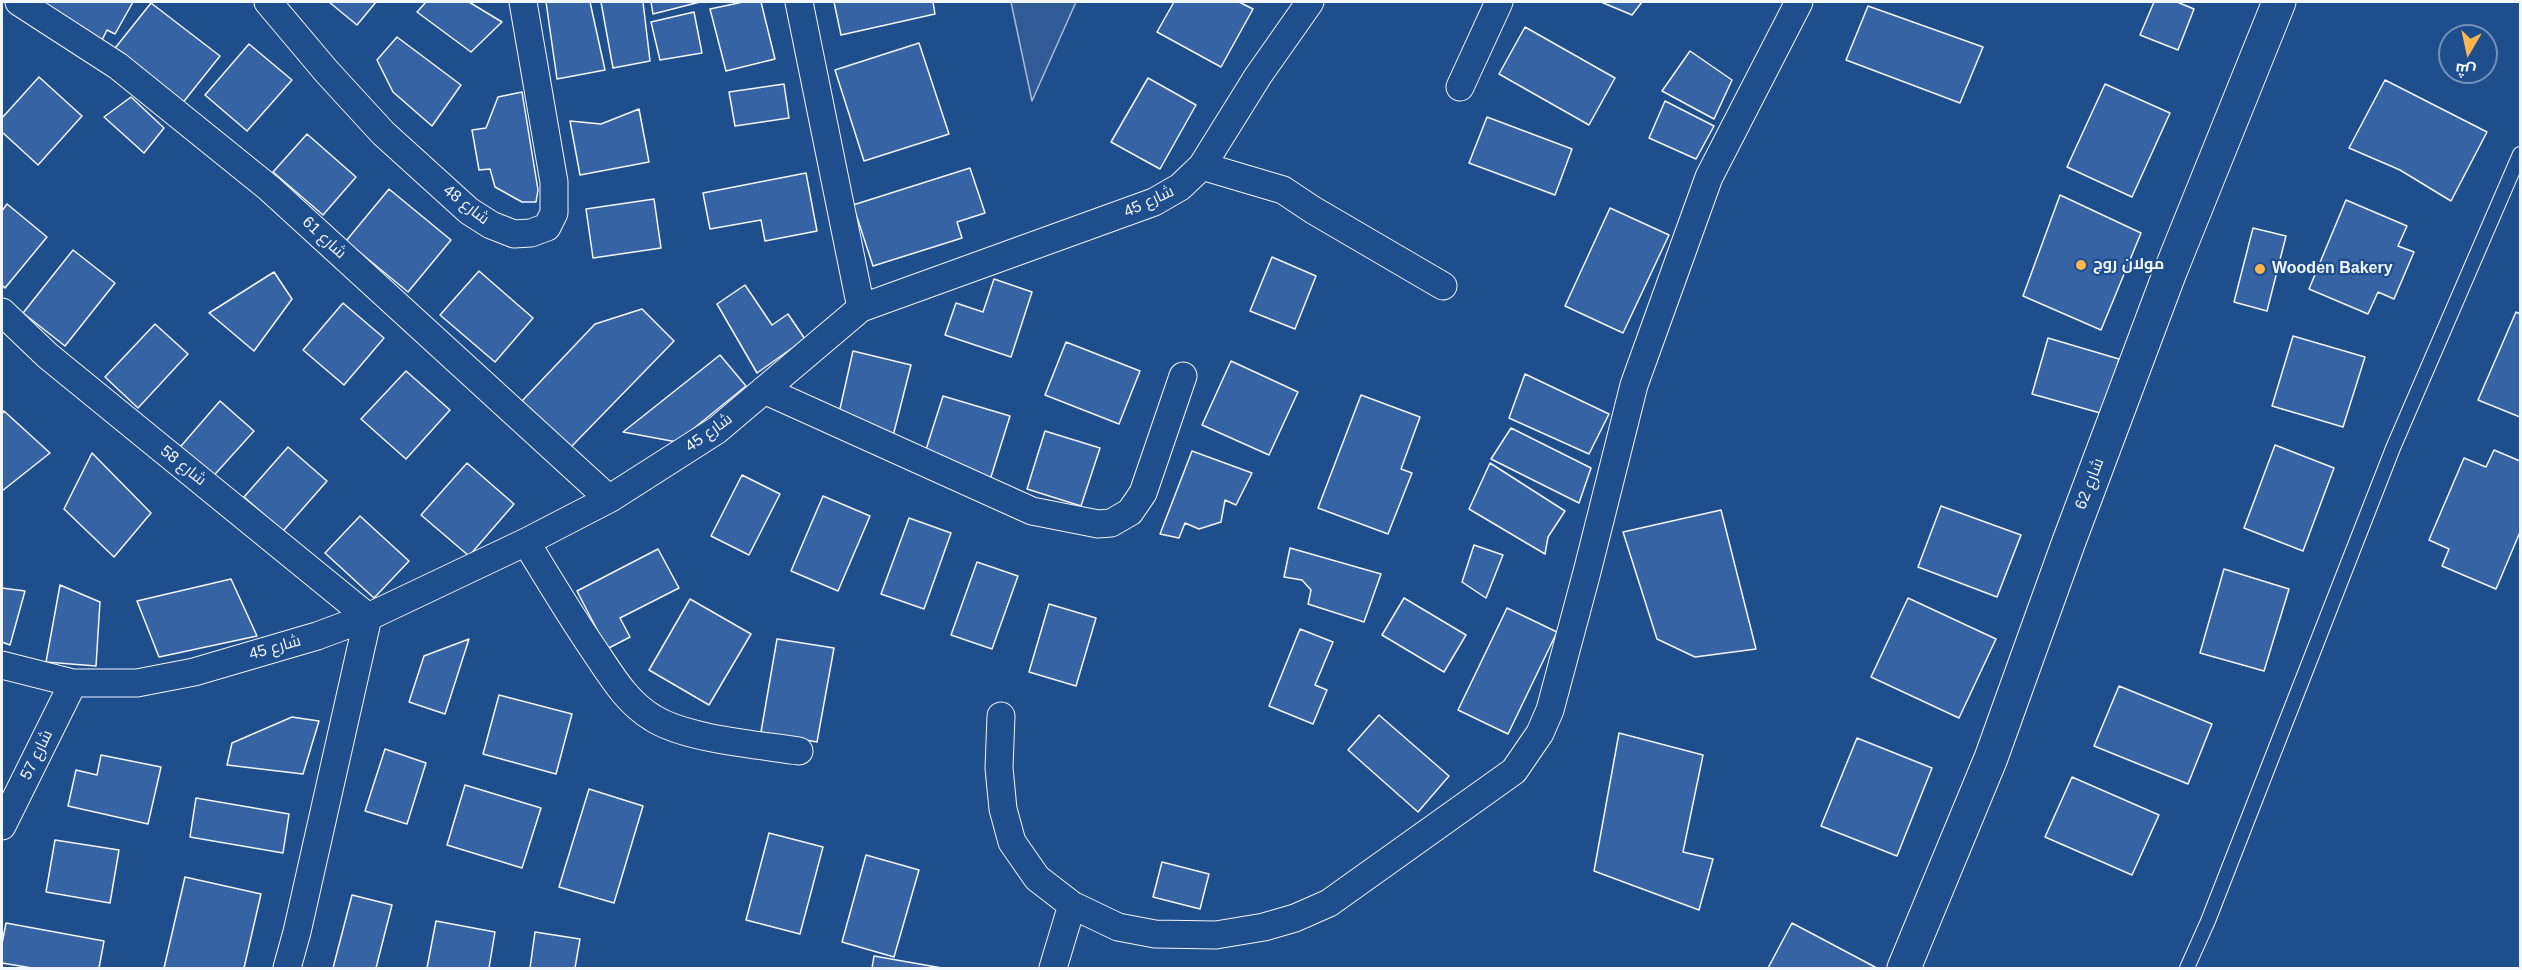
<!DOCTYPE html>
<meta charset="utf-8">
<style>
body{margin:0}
#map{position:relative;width:2522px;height:970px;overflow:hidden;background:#1f4e8c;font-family:Helvetica,Cairo,sans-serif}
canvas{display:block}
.frame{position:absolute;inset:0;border:3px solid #f2f6ff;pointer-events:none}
.north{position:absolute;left:2438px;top:24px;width:60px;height:60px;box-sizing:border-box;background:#1f4e8c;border:2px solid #7391ba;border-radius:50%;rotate:189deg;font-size:16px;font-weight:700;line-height:24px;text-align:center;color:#f2f6ff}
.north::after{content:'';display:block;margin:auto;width:21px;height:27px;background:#ffb74d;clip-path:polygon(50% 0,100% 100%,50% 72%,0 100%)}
</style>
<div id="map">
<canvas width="2522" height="970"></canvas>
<div class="frame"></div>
<div class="north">ش</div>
</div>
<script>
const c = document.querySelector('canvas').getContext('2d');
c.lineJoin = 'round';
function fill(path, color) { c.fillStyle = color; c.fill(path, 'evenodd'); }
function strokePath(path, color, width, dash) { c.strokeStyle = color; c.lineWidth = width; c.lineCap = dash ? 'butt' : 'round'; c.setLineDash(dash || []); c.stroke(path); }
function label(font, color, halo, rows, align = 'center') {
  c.font = font + ' Helvetica,Cairo,sans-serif'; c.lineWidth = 4.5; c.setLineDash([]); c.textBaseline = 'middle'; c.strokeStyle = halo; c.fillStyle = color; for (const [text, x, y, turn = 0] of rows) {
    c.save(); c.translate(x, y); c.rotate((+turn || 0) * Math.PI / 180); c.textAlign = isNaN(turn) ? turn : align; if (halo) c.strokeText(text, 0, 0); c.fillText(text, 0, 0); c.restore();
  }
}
const green = new Path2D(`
 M 1011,2 L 1076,2 L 1032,101 Z`);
const building = new Path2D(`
 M 35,2 L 133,2 L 115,34 L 107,30 L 99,46 Z
 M 329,2 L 376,2 L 357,25 Z
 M 426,2 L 469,2 L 502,22 L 471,52 L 417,12 Z
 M 546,2 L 590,2 L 605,70 L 557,79 Z
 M 601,2 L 643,2 L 650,61 L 613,68 Z
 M 651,2 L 700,2 L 653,14 Z
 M 743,2 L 761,2 L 775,59 L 726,71 L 710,9 Z
 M 834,2 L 933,2 L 935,14 L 841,35 Z
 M 1174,2 L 1239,2 L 1253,9 L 1221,67 L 1157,32 Z
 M 1601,2 L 1642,2 L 1632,15 Z
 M 2154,2 L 2177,2 L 2194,9 L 2178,50 L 2140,35 Z
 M 151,3 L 220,56 L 181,105 L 112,52 Z
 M 1868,6 L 1983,47 L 1960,103 L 1846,60 Z
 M 694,12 L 702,53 L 660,60 L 651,22 Z
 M 1525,27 L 1615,78 L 1589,125 L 1499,74 Z
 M 397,37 L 461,85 L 432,126 L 393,92 L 377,60 Z
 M 919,43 L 949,134 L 864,161 L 835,70 Z
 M 249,44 L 292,80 L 247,131 L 205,95 Z
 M 1690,51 L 1732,80 L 1714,119 L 1662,91 Z
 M 39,77 L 82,116 L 38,165 L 2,132 L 2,118 Z
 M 1148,78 L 1196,105 L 1160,169 L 1111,142 Z
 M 2385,80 L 2487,132 L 2451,201 L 2400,170 L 2349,148 Z
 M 784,84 L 789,118 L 735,126 L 729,92 Z
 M 2105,84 L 2170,113 L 2132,197 L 2067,167 Z
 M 522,92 L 538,190 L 536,202 L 522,202 L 495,187 L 490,169 L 479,170 L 472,130 L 486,128 L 498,97 Z
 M 131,97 L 164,128 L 144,153 L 104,117 Z
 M 1665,101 L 1714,126 L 1696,159 L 1649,138 Z
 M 639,109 L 649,162 L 580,175 L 570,121 L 601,124 Z
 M 1487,117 L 1572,149 L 1555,195 L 1469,163 Z
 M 307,134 L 356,177 L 323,215 L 273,172 Z
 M 970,168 L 985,213 L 957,222 L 962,238 L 873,266 L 853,205 Z
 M 806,173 L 817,231 L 765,241 L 761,220 L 710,229 L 703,193 Z
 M 389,189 L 451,240 L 408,292 L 346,241 Z
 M 2060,195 L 2141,233 L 2101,330 L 2023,296 Z
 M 654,199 L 661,248 L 593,258 L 586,209 Z
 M 2346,200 L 2407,226 L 2398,246 L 2414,252 L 2394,299 L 2378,292 L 2368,314 L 2309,289 Z
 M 7,204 L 47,237 L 5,288 L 2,285 L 2,211 Z
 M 1610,208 L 1669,235 L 1623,333 L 1565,306 Z
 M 2253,228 L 2286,236 L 2267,311 L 2234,302 Z
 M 73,250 L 115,283 L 65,346 L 23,313 Z
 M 1272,257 L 1316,276 L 1295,329 L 1250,311 Z
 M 479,271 L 533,318 L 495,362 L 440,315 Z
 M 274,272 L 292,299 L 254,351 L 209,313 Z
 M 994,279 L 1032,292 L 1011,357 L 945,335 L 956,303 L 983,312 Z
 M 745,285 L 772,325 L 788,314 L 805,339 L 757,373 L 717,304 Z
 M 343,303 L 384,338 L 344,385 L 303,350 Z
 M 642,309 L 674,341 L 571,447 L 521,402 L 595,324 Z
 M 2516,312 L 2520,314 L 2520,417 L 2478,400 Z
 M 155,324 L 188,354 L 138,408 L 105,377 Z
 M 2293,336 L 2365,357 L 2343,427 L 2272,406 Z
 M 2048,338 L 2119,359 L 2104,414 L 2032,394 Z
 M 1066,342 L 1140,371 L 1119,424 L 1045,395 Z
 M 853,351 L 911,365 L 891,444 L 837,422 Z
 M 720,355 L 746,386 L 677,442 L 623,432 Z
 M 1231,361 L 1298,392 L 1269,455 L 1202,425 Z
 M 406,371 L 450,410 L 406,459 L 361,419 Z
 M 1525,374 L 1609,414 L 1589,454 L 1509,418 Z
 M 1361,395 L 1420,417 L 1401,469 L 1412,473 L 1388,534 L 1318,508 Z
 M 943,396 L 1010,416 L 990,480 L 923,459 Z
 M 220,401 L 254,431 L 208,482 L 175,453 Z
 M 4,411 L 50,453 L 2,491 L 2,414 Z
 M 1511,428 L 1591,468 L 1579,503 L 1491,459 Z
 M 1045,431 L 1100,448 L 1081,506 L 1027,489 Z
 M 2275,445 L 2334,468 L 2303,551 L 2244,528 Z
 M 288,447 L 327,481 L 283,531 L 244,497 Z
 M 2494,450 L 2520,461 L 2520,532 L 2496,589 L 2442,566 L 2449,549 L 2429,540 L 2464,458 L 2486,467 Z
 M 1192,451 L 1252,473 L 1236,505 L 1225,500 L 1221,522 L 1199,529 L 1185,523 L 1179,538 L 1160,534 Z
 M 92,453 L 151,513 L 114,557 L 64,509 Z
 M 467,463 L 514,504 L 469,556 L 421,515 Z
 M 1490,463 L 1565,511 L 1548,537 L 1545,554 L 1469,509 Z
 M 742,475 L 780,494 L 749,555 L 711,536 Z
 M 823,496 L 870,516 L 838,591 L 791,571 Z
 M 1941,506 L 2021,535 L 1997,597 L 1918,567 Z
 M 1721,510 L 1756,649 L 1695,657 L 1657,639 L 1623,532 Z
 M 360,516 L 409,561 L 374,598 L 325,553 Z
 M 909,518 L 951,533 L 924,609 L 881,594 Z
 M 1474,545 L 1503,555 L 1486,598 L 1462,582 Z
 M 1290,548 L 1381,574 L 1364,622 L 1308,604 L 1311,590 L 1302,580 L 1284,577 Z
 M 658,549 L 679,588 L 620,618 L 630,637 L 607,649 L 577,591 Z
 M 977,562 L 1018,576 L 992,649 L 951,635 Z
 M 2224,569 L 2289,589 L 2264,671 L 2200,653 Z
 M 231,579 L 257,636 L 159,657 L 137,601 Z
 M 60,585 L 100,602 L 96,666 L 46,662 Z
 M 2,588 L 25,591 L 10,645 L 2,642 Z
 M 1404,598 L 1466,635 L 1444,672 L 1382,635 Z
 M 1908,598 L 1996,639 L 1959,718 L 1871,677 Z
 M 690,599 L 751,634 L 709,705 L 649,670 Z
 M 1049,604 L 1096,618 L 1076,686 L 1029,672 Z
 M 1507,608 L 1557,632 L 1508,734 L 1458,710 Z
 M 1300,629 L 1333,642 L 1315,685 L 1327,690 L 1313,724 L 1269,706 Z
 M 469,639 L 445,714 L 409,702 L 424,656 Z
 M 777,639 L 834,648 L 817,742 L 761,732 Z
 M 2119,686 L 2212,724 L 2188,784 L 2094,746 Z
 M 499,695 L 572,714 L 556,774 L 483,754 Z
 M 1379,715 L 1449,776 L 1418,812 L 1348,750 Z
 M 292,717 L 319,721 L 303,774 L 227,765 L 232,743 Z
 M 1619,733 L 1703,755 L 1683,852 L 1713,859 L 1699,910 L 1594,871 Z
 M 1857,738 L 1932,768 L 1897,856 L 1821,826 Z
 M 385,749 L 426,763 L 407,824 L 365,811 Z
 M 101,755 L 161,767 L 148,824 L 68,806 L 76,770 L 97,775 Z
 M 2072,777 L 2159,815 L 2132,875 L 2045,837 Z
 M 465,785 L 541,808 L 522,868 L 447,845 Z
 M 589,789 L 643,806 L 614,903 L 559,887 Z
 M 196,798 L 289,814 L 283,853 L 190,837 Z
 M 769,833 L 823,847 L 800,934 L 746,920 Z
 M 55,840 L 119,850 L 110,903 L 46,892 Z
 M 866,855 L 919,870 L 894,957 L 842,942 Z
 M 1162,862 L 1209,874 L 1200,909 L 1153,897 Z
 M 185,877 L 261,894 L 244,968 L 164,968 Z
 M 352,895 L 392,905 L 376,968 L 333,968 Z
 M 436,921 L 495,932 L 489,968 L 427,968 Z
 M 6,923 L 104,941 L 99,968 L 32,968 L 2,963 L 2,944 Z
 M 1792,923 L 1875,967 L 1875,968 L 1768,968 Z
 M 535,932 L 580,939 L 575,968 L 530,968 Z
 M 874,956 L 942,968 L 872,968 Z`);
const lane = new Path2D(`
 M 2187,968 L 2208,921 L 2393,448 L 2520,154`);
const street = new Path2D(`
 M 19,2 L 118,66 L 269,188 L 609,499
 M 268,2 L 327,72 L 383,133 L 469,211 L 491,225 L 514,234 L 531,233 L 547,227 L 554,213 L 554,182 L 523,2
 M 799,2 L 861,308
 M 1460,87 L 1499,2
 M 1202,166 L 1283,190 L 1313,210 L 1443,286
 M 2,312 L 48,356 L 368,617 L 297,932 L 287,968
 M 764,390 L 1032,511 L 1098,524 L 1111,523 L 1130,512 L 1143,493 L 1183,376
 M 526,542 C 548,578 570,615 594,650 C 611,675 626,702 653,718 C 686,739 759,745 799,751
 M 2,665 L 73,683 L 137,683 L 194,672 L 317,636 L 368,617 L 526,542 L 609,499 L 717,430 L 861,308 L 1154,202 L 1180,187 L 1202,166 L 1258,76 L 1310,2
 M 1001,716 L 999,768 L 1003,809 L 1012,842 L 1037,878 L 1072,905 L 1118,927 L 1155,934 L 1216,935 L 1264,927 L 1295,918 L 1329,903 L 1514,771 L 1540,733 L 1550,710 L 1587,572 L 1634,385 L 1709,177 L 1799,2
 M 2,826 L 73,683
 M 1053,968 L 1072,905`);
const secondary = new Path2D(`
 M 1904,968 L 1991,758 L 2068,544 L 2170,272 L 2279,2`);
const markers = [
 [2081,265,6,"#ffb74d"],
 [2260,269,6,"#ffb74d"]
];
const streetNames = [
 ["شارع 45",1149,202,-25],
 ["شارع 48",466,205,38],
 ["شارع 61",324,238,43],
 ["شارع 45",709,433,-36],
 ["شارع 58",183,466,39],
 ["شارع 62",2090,484,-69],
 ["شارع 45",275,648,-16],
 ["شارع 57",37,755,-64]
];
const poiNames = [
 ["مولان روج",2093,265],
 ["Wooden Bakery",2272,269]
];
fill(green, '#305b95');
strokePath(green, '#a8bbd7', 1.5);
fill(building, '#3563a3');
strokePath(building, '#f2f6ff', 1.5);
strokePath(lane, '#f2f6ff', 16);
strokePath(street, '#f2f6ff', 29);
strokePath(secondary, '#f2f6ff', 35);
strokePath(lane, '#1f4e8c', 14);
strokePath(street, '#1f4e8c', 27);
strokePath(secondary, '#1f4e8c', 33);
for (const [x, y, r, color] of markers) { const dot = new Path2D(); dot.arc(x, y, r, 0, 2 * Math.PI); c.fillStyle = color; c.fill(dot); strokePath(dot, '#1f4e8c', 2); }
label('16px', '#f2f6ff', '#1f4e8c', streetNames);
label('bold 16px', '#f2f6ff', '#1f4e8c', poiNames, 'left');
</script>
